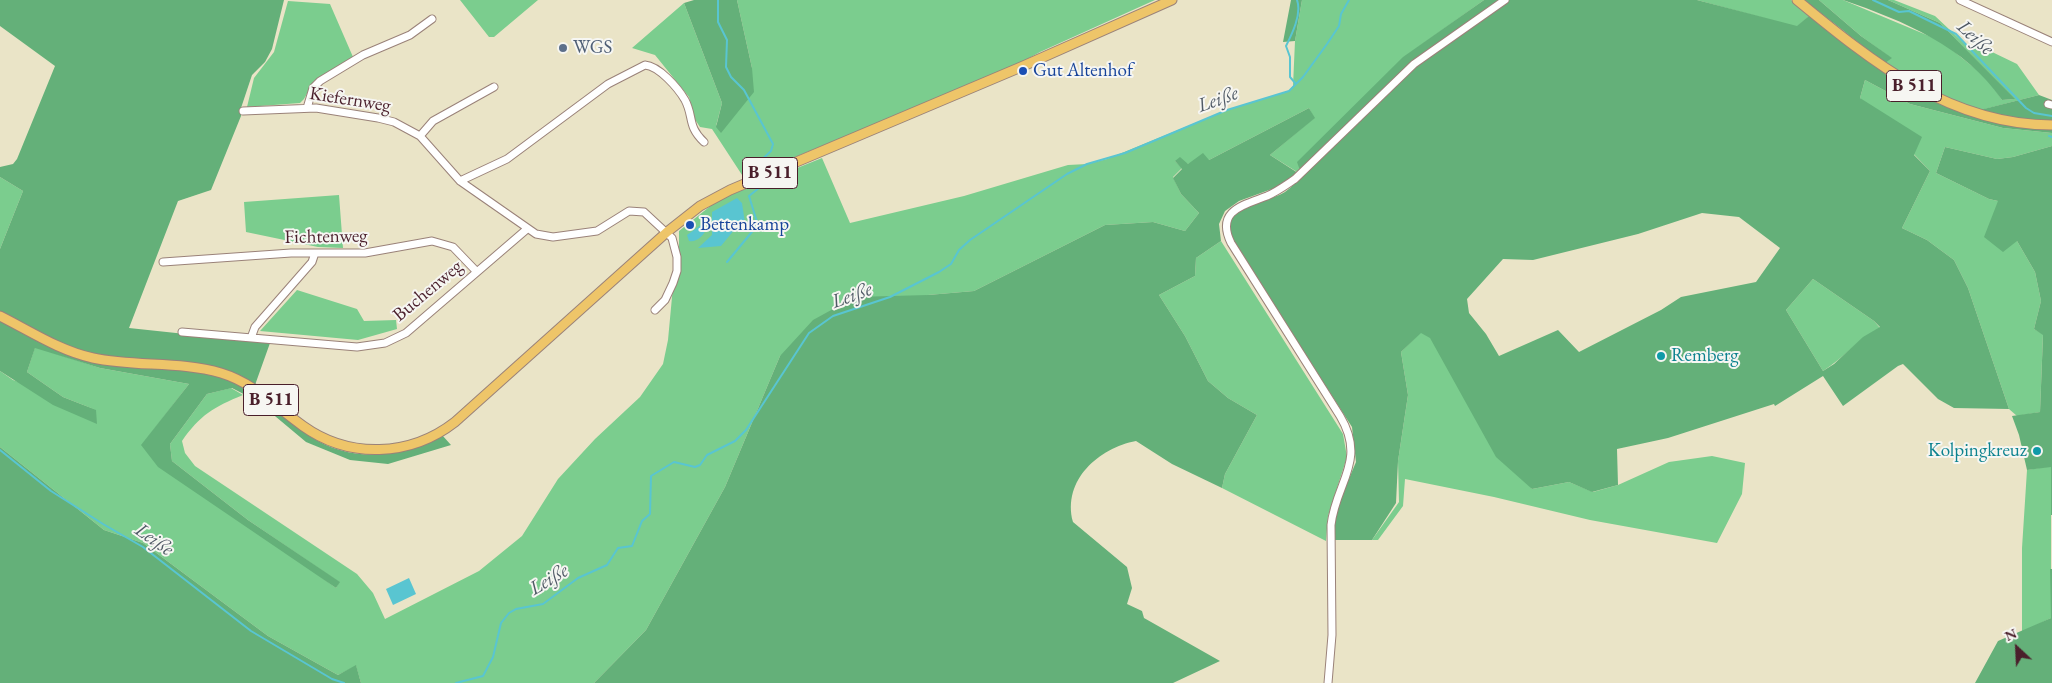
<!DOCTYPE html>
<meta charset="utf-8">
<style>
body{margin:0}
#map{position:relative;width:2052px;height:683px;overflow:hidden;background:#eae4c7;font-family:"EB Garamond",serif}
canvas{display:block}
.north{position:absolute;left:1992px;top:623px;width:50px;height:50px;-webkit-text-stroke:4px #f6f6f2;paint-order:stroke;rotate:335deg;font-size:14px;font-weight:700;line-height:20px;text-align:center;color:#4a1f2b}
.north::after{content:'';display:block;margin:auto;width:18px;height:22px;background:#4a1f2b;clip-path:polygon(50% 0,100% 100%,50% 72%,0 100%)}
</style>
<div id="map">
<canvas width="2052" height="683"></canvas>
<div class="north">N</div>
</div>
<script>
const c = document.querySelector('canvas').getContext('2d');
c.lineJoin = 'round';
function fill(path, color) { c.fillStyle = color; c.fill(path, 'evenodd'); }
function strokePath(path, color, width, dash) { c.strokeStyle = color; c.lineWidth = width; c.lineCap = dash ? 'butt' : 'round'; c.setLineDash(dash || []); c.stroke(path); }
function label(font, color, halo, rows, align = 'center') {
  c.font = font + ' "EB Garamond",serif'; c.lineWidth = 4; c.setLineDash([]); c.textBaseline = 'middle'; c.strokeStyle = halo; c.fillStyle = color; for (const [text, x, y, turn = 0] of rows) {
    c.save(); c.translate(x, y); c.rotate((+turn || 0) * Math.PI / 180); c.textAlign = isNaN(turn) ? turn : align; if (halo) c.strokeText(text, 0, 0); c.fillText(text, 0, 0); c.restore();
  }
}
const green = new Path2D(`
 M 460,0 L 538,0 L 494,37 L 489,37 Z
 M 737,0 L 1155,0 L 1040,52 L 1011,68 L 744,178 L 712,129 L 700,127 L 694,118 L 689,97 L 655,55 L 632,48 L 684,3 L 722,103 L 716,126 L 752,68 Z
 M 1302,0 L 1484,0 L 1403,58 L 1302,175 L 1270,155 L 1314,118 L 1309,108 L 1209,160 L 1188,164 L 1175,161 L 1182,168 L 1173,177 L 1181,194 L 1199,213 L 1185,231 L 1153,222 L 1105,225 L 974,291 L 928,295 L 780,356 L 725,487 L 646,630 L 594,683 L 361,683 L 356,666 L 338,675 L 268,636 L 143,543 L 104,530 L 0,447 L 0,371 L 13,380 L 96,410 L 63,397 L 27,372 L 35,347 L 100,368 L 189,384 L 142,445 L 336,588 L 339,582 L 248,520 L 172,461 L 170,444 L 207,394 L 231,388 L 243,395 C 214,407 200,415 182,441 L 185,453 L 195,466 L 357,574 L 373,593 L 385,619 L 479,571 L 522,536 L 558,479 L 595,439 L 640,397 L 663,364 L 668,340 L 675,265 L 679,265 L 679,231 L 718,200 L 822,158 L 850,223 L 964,196 L 1068,165 L 1087,164 L 1107,159 L 1227,110 L 1289,91 L 1293,86 L 1295,41 Z
 M 1697,0 L 1791,0 L 1810,15 L 1797,27 Z
 M 1801,0 L 1804,0 L 1843,31 L 1891,58 L 1861,36 L 1819,0 L 1843,0 L 1941,41 L 1988,79 L 2002,100 L 2014,99 L 1940,23 L 1888,0 L 1894,0 L 1935,16 L 1966,45 L 1990,51 L 2017,64 L 2039,95 L 1977,111 L 1948,100 L 1889,67 Z
 M 288,1 L 330,4 L 353,57 L 314,81 L 304,99 L 300,103 L 247,107 L 254,78 L 274,52 Z
 M 1865,80 L 1910,104 L 2003,128 L 2052,133 L 2052,146 L 2013,157 L 1997,159 L 1945,147 L 1936,173 L 1989,199 L 1998,201 L 2017,241 L 2035,272 L 2041,301 L 2034,329 L 2043,334 L 2040,412 L 2017,416 L 2009,409 L 1968,288 L 1954,260 L 1927,240 L 1902,228 L 1930,171 L 1860,98 Z
 M 0,177 L 23,191 L 0,249 Z
 M 339,195 L 343,248 L 318,247 L 246,232 L 244,202 Z
 M 1221,241 L 1343,434 L 1347,457 L 1328,516 L 1326,541 L 1222,488 L 1225,474 L 1257,415 L 1228,398 L 1208,381 L 1185,336 L 1159,295 L 1195,276 L 1196,258 Z
 M 1813,279 L 1874,321 L 1880,328 C 1858,339 1844,358 1823,371 L 1786,310 Z
 M 297,290 L 357,309 L 364,321 L 396,320 L 397,329 L 358,340 L 260,331 Z
 M 1421,332 L 1430,337 L 1532,489 L 1569,482 L 1593,492 L 1618,485 L 1669,462 L 1712,456 L 1745,463 L 1742,494 L 1717,543 L 1590,520 L 1494,497 L 1405,479 L 1403,506 L 1378,540 L 1372,540 L 1399,502 L 1398,461 L 1408,395 L 1401,352 Z
 M 2051,466 L 2051,618 L 2022,632 L 2022,548 L 2027,470 Z`);
const forest = new Path2D(`
 M 0,0 L 284,0 L 272,49 L 265,62 L 252,75 L 241,108 L 241,116 L 211,190 L 178,201 L 129,328 L 270,343 L 255,385 C 271,400 293,426 311,437 C 355,464 398,457 442,435 L 451,445 L 388,464 L 350,460 L 306,442 L 257,401 L 232,388 L 207,394 L 170,444 L 172,461 L 248,520 L 340,582 L 336,588 L 158,467 L 141,445 L 189,384 L 100,368 L 35,348 L 27,372 L 63,397 L 96,410 L 97,424 L 53,405 L 0,371 L 0,249 L 23,191 L 0,177 L 0,167 L 13,164 L 17,159 L 55,66 L 0,26 Z
 M 694,0 L 737,0 L 752,68 L 754,92 L 721,133 L 716,127 L 722,103 L 684,3 Z
 M 1291,0 L 1302,0 L 1295,41 L 1283,42 Z
 M 1484,0 L 1697,0 L 1797,26 L 1810,15 L 1896,82 L 1932,100 L 1971,116 L 1972,112 L 2039,95 L 2052,100 L 2052,133 L 2003,128 L 1910,104 L 1865,80 L 1860,98 L 1922,137 L 1914,155 L 1930,171 L 1902,228 L 1927,240 L 1954,260 L 1968,288 L 2009,409 L 1954,408 L 1938,399 L 1903,364 L 1898,366 L 1843,406 L 1823,376 L 1775,406 L 1774,404 L 1668,438 L 1617,449 L 1618,485 L 1592,492 L 1569,482 L 1532,489 L 1496,457 L 1430,338 L 1421,333 L 1401,352 L 1408,395 L 1398,461 L 1396,503 L 1372,540 L 1332,540 L 1335,512 L 1356,462 L 1352,427 L 1232,240 C 1220,203 1261,206 1285,192 C 1291,188 1297,181 1302,176 L 1297,162 L 1403,57 ZM 1702,213 L 1739,217 L 1780,248 L 1756,282 L 1681,297 L 1661,310 L 1579,352 L 1558,330 L 1499,356 L 1486,334 L 1469,313 L 1467,299 L 1503,259 L 1533,260 L 1638,234 ZM 1813,279 L 1874,321 L 1880,327 L 1863,337 L 1834,364 L 1823,371 L 1786,310 Z
 M 1804,0 L 1819,0 L 1861,36 L 1892,58 L 1885,63 Z
 M 1843,0 L 1888,0 L 1940,23 L 2015,99 L 2002,100 C 1965,46 1904,21 1843,0 Z
 M 1309,108 L 1315,118 L 1270,155 L 1298,173 L 1280,186 L 1239,201 L 1225,211 L 1219,224 L 1221,241 L 1196,258 L 1195,276 L 1159,295 L 1185,336 L 1208,381 L 1228,398 L 1257,415 L 1225,474 L 1222,488 L 1172,464 L 1136,441 C 1099,448 1062,480 1073,522 L 1127,567 L 1132,588 L 1127,604 L 1142,611 L 1144,618 L 1220,661 L 1173,683 L 594,683 L 646,630 L 725,487 L 780,356 L 813,320 L 855,297 L 928,295 L 974,291 L 1105,225 L 1153,222 L 1185,231 L 1199,213 L 1181,194 L 1173,178 L 1182,169 L 1175,161 L 1180,157 L 1188,164 L 1203,153 L 1209,160 Z
 M 2052,146 L 2052,515 L 2051,515 L 2051,467 L 2027,470 L 2019,435 L 2012,416 L 2040,412 L 2043,335 L 2034,329 L 2041,301 L 2035,272 L 2017,241 L 2003,252 L 1984,237 L 1998,201 L 1989,199 L 1936,173 L 1945,147 L 1997,159 L 2013,157 Z
 M 0,447 L 104,530 L 143,543 L 268,636 L 338,675 L 356,665 L 361,683 L 0,683 Z
 M 2050,569 L 2052,569 L 2052,683 L 1975,683 L 1998,641 L 2051,618 Z`);
const water = new Path2D(`
 M 737,198 L 742,203 L 745,223 L 735,229 L 721,246 L 698,248 L 712,235 L 712,212 Z
 M 701,225 L 706,228 C 705,235 696,243 689,241 L 687,235 Z
 M 409,578 L 416,594 L 393,605 L 386,589 Z`);
const stream = new Path2D(`
 M 718,0 L 718,22 L 727,40 L 726,67 L 731,77 L 744,90 L 773,144 L 771,151 L 755,166
 M 1873,0 L 1899,12 L 1909,11 L 1956,34 L 2026,108 L 2034,113 L 2052,116
 M 1296,84 L 1290,77 L 1290,57 L 1286,46 C 1292,34 1302,14 1297,0
 M 2049,136 L 2052,137
 M 727,262 L 756,227 L 757,222 L 749,196 L 759,188
 M 0,450 L 51,491 L 103,524 L 143,547 L 251,631 L 332,679 L 344,683
 M 456,683 L 483,676 L 493,657 L 501,623 L 509,613 L 516,609 L 543,604 L 578,578 L 607,565 L 618,548 L 632,546 L 642,521 L 650,514 L 651,476 L 674,462 L 695,467 L 700,465 L 707,455 L 735,441 L 746,430 L 809,333 L 833,316 L 890,297 L 939,272 L 951,264 L 959,250 L 970,240 L 1067,174 L 1087,164 L 1125,153 L 1227,110 L 1289,91 L 1303,77 L 1327,44 L 1339,26 L 1341,14 L 1349,0`);
const minor = new Path2D(`
 M 1960,0 L 2052,42
 M 2048,104 L 2052,105
 M 307,108 L 313,88 L 320,81 L 363,55 L 410,35 L 432,19
 M 243,111 L 316,108 L 378,118 L 394,122 L 420,136 L 460,181 L 536,234 L 553,237 L 597,231 L 629,211 L 644,212 L 672,238 L 677,257 L 677,271 L 673,283 L 665,300 L 655,310
 M 420,136 L 433,121 L 494,87
 M 460,181 L 507,159 L 608,84 L 645,65 C 659,66 678,88 685,100 C 694,117 687,126 704,142
 M 163,262 L 291,253 L 365,253 L 432,241 L 453,247 L 477,272
 M 182,332 L 357,347 L 385,343 L 406,333 L 527,229
 M 251,338 L 255,327 L 312,262 L 315,253
 M 1328,683 L 1332,635 L 1331,525 C 1336,482 1367,461 1340,416 L 1231,243 C 1215,210 1244,205 1267,196 C 1278,191 1286,185 1295,179 L 1414,64 L 1505,0`);
const major = new Path2D(`
 M 1797,0 C 1872,62 1950,125 2052,125
 M 0,316 C 30,331 60,351 93,358 C 135,367 180,361 221,373 C 254,383 276,407 303,426 C 349,459 410,457 455,422 L 667,232 L 700,206 L 730,190 L 1021,67 L 1172,0`);
const markers = [
 [563,48,5,"#5c6f8a"],
 [1023,71,5,"#1a4fb4"],
 [690,225,5,"#1a4fb4"],
 [1661,356,5,"#0f9aa8"],
 [2037,451,5,"#0f9aa8"]
];
const shields = [
 [1914,86,55],
 [770,173,55],
 [271,400,55]
];
const shieldNames = [
 ["B 511",1914,86],
 ["B 511",770,173],
 ["B 511",271,400]
];
const serviceNames = [
 ["WGS",573,48]
];
const transitNames = [
 ["Gut Altenhof",1033,71],
 ["Bettenkamp",700,225]
];
const streetNames = [
 ["Kiefernweg",350,100,9],
 ["Fichtenweg",326,237,-1],
 ["Buchenweg",428,291,-40]
];
const cultureNames = [
 ["Remberg",1671,356],
 ["Kolpingkreuz",2027,451,"right"]
];
const waterNames = [
 ["Leiße",1975,38,42],
 ["Leiße",1218,100,-20],
 ["Leiße",852,296,-20],
 ["Leiße",154,540,35],
 ["Leiße",549,580,-31]
];
fill(green, '#7bcd8e');
fill(forest, '#64b079');
fill(water, '#59c5d1');
strokePath(stream, '#59c5d1', 2);
strokePath(minor, '#9a8279', 9);
strokePath(major, '#9a8279', 11);
strokePath(minor, '#fff', 7);
strokePath(major, '#eec569', 9);
for (const [x, y, r, color] of markers) { const dot = new Path2D(); dot.arc(x, y, r, 0, 2 * Math.PI); c.fillStyle = color; c.fill(dot); strokePath(dot, '#f6f6f2', 2); }
for (const [x, y, w] of shields) { const box = new Path2D(); box.roundRect(x - w / 2, y - 15.5, w, 31, 4); c.fillStyle = '#f6f6f2'; c.fill(box); strokePath(box, '#4a1f2b', 1); }
label('bold 18px', '#4a1f2b', null, shieldNames);
label('19px', '#4e5e75', '#f6f6f2', serviceNames, 'left');
label('19px', '#164399', '#f6f6f2', transitNames, 'left');
label('19px', '#4a1f2b', '#f6f6f2', streetNames);
label('19px', '#0d838f', '#f6f6f2', cultureNames, 'left');
label('italic 20px', '#4f5965', '#f6f6f2', waterNames);
</script>
